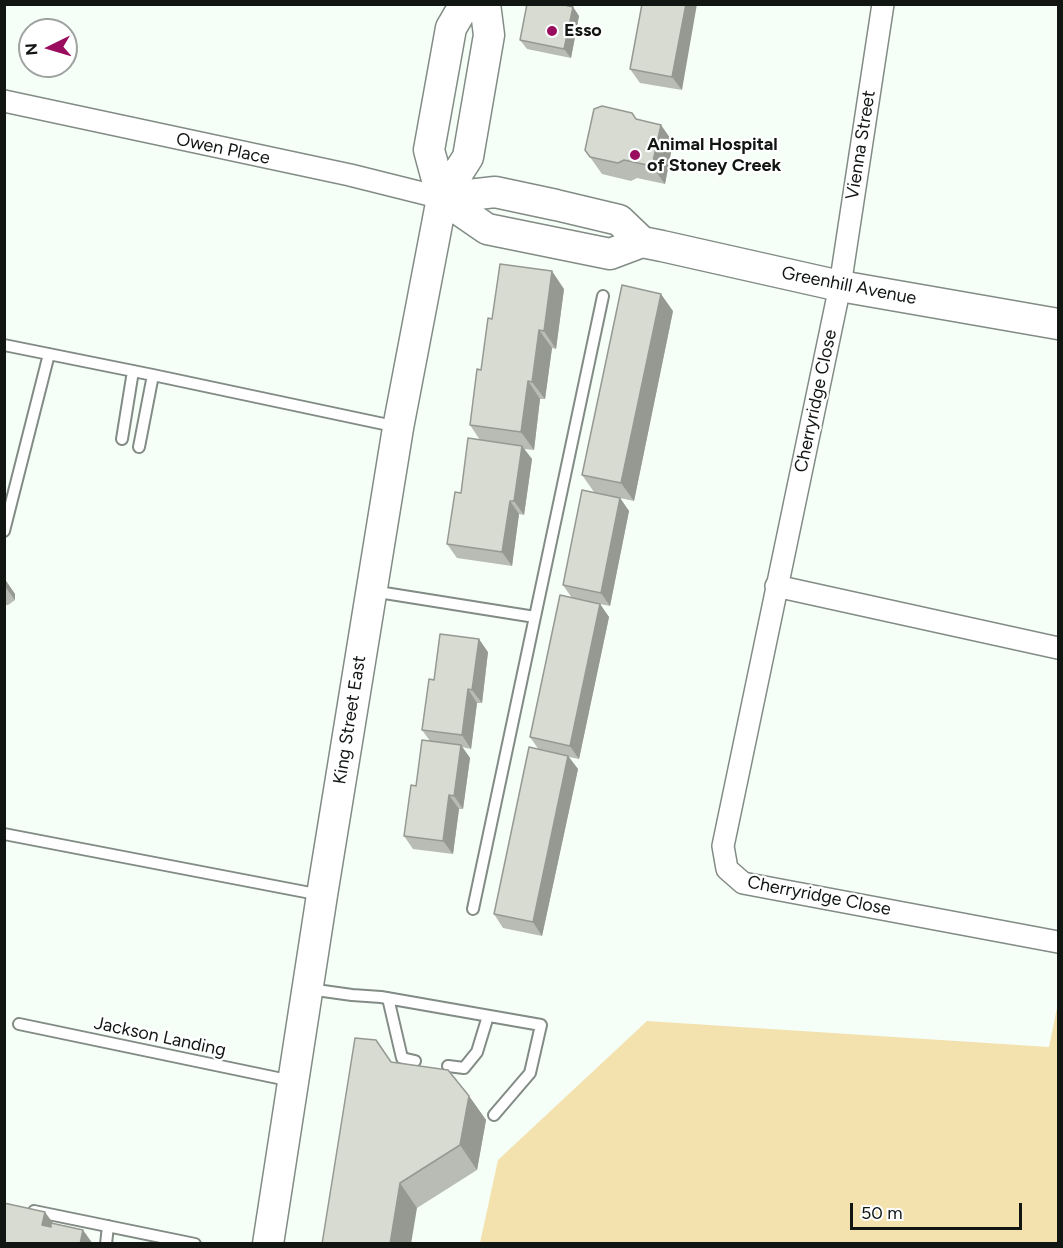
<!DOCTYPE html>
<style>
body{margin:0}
#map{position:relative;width:1063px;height:1248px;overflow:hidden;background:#f5fff8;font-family:Figtree,sans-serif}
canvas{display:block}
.frame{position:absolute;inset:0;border:6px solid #121613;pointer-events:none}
.north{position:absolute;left:18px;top:18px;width:60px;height:60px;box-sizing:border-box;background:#fff;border:2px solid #a0a2a1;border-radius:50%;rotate:265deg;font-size:16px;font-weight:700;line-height:24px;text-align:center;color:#121613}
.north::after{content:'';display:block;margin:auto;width:21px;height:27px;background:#990c5e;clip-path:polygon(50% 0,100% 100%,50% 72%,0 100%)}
.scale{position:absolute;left:850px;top:1203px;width:172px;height:27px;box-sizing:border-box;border:3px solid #121613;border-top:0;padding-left:8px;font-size:18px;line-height:21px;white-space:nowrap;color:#121613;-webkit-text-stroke:4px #fff;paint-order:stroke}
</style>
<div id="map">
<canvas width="1063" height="1248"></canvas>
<div class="frame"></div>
<div class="north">N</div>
<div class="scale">50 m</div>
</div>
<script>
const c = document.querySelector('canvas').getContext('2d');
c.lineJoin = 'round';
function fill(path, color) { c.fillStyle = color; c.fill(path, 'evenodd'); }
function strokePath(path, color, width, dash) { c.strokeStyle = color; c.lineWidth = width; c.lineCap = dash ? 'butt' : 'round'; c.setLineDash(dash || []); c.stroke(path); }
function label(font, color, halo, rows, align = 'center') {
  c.font = font + ' Figtree,sans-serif'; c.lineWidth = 4.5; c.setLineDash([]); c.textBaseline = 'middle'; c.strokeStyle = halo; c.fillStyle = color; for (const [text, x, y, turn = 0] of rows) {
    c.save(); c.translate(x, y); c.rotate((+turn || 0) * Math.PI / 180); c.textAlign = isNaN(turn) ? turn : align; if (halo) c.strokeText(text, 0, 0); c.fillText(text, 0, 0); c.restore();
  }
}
const green = new Path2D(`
 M 1058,1003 L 1058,1243 L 480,1243 L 498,1160 L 647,1021 L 1049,1047 Z`);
const lane = new Path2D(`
 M 4,345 L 153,375 L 398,427
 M 122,439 L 133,371
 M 139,447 L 153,375
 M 4,531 L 49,354
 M 372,591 L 535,617
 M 4,834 L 321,895
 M 473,909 L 603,296
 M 309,989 L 352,995 L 381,997 L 541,1025 L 530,1073 L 494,1115
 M 388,998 L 402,1058 L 415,1061
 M 19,1024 L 292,1081
 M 448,1066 L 464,1068 L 477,1052 L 488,1016
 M 34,1211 L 195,1244
 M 106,1244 L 108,1226`);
const street = new Path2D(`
 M 883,4 L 840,286 L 723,846 L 727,869 L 743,883 L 1058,942
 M 4,101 L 350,175 L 442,198
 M 776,586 L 1058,648`);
const secondary = new Path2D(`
 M 442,198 L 495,192 L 556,205 L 619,220 L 642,242 L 662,246 L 840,286 L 1058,324
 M 442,198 L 487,229 L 610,254 L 642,242
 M 442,198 L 429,150 L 451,28 L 465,4
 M 268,1244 L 322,895 L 398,428 L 442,198 L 468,157 L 489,35 L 485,4`);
const wall = new Path2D(`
 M 642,4 L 682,90 L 640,83 L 630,69 Z
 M 573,7 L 579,16 L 571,58 L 527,49 L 520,40 Z
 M 636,119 L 673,142 L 665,184 L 637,178 L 631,181 L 602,174 L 585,150 Z
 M 564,289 L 556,349 L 552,348 L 545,399 L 540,399 L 534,450 L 524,449 L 532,459 L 524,515 L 519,514 L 512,566 L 457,558 L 447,544 L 461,493 L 480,440 L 470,425 L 481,370 Z
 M 673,311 L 634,501 L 620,498 L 629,511 L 610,606 L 600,604 L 609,617 L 579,759 L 569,757 L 578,769 L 542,936 L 503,928 L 494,914 L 539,750 L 530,737 L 572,598 L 563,585 L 594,492 L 582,475 Z
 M 4,578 L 15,594 L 15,600 L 8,605 L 4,605 Z
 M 488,652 L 482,703 L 477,703 L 471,749 L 462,747 L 470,758 L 463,809 L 459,809 L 453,854 L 413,849 L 404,836 L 416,786 L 430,741 L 422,730 L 434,680 Z
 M 391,1062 L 469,1096 L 486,1120 L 477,1170 L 417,1208 L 322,1244 Z`);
const shadedWall = new Path2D(`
 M 686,4 L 697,4 L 682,90 L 672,77 Z
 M 573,7 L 579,16 L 571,58 L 564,49 Z
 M 661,125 L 673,142 L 665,184 L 652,166 Z
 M 552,271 L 564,289 L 556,349 L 544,331 Z
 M 661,294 L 673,311 L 634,501 L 621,483 Z
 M 539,330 L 552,348 L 545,399 L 532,382 Z
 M 528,381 L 540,399 L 534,450 L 521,432 Z
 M 522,446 L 532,459 L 524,515 L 514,501 Z
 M 620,498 L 629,511 L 610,606 L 601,593 Z
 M 510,501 L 519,514 L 512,566 L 502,552 Z
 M 4,578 L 15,594 L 15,600 L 4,585 Z
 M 600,604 L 609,617 L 579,759 L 570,746 Z
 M 479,639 L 488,652 L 482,703 L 472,690 Z
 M 468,689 L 477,703 L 471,749 L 462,735 Z
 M 461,745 L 470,758 L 463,809 L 454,796 Z
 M 568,756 L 578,769 L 542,936 L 533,922 Z
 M 449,795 L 459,809 L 453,854 L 443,841 Z
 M 469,1096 L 486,1120 L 477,1170 L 460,1145 Z
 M 400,1183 L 417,1208 L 411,1244 L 390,1244 Z
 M 45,1212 L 63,1237 L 42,1225 Z
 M 83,1230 L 93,1244 L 80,1244 Z`);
const building = new Path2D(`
 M 527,4 L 560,4 L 573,7 L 564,49 L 520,40 Z
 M 642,4 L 686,4 L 672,77 L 630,69 Z
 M 602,106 L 632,113 L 636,119 L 661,125 L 652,166 L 624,160 L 618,163 L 590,157 L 585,150 L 594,109 Z
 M 500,264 L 552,271 L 544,331 L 539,330 L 532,382 L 528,381 L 521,432 L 470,425 L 477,369 L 481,370 L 488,318 L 492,319 Z
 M 622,285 L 661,294 L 621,483 L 582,475 Z
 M 468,438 L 522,446 L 514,501 L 510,501 L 502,552 L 447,544 L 455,492 L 461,493 Z
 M 582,490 L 620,498 L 601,593 L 563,585 Z
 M 560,595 L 600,604 L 570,746 L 530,737 Z
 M 440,634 L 479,639 L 472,690 L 468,689 L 462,735 L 422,730 L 429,679 L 434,680 Z
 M 422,740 L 461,745 L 454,796 L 449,795 L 443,841 L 404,836 L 411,785 L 416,786 Z
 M 529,747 L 568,756 L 533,922 L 494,914 Z
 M 355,1038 L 376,1040 L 391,1062 L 448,1070 L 469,1096 L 460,1145 L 400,1183 L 390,1244 L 322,1244 Z
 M 4,1203 L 45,1212 L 42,1225 L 51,1227 L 51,1223 L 83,1230 L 80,1244 L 4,1244 Z`);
const markers = [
 [552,31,6,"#990c5e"],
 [635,155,6,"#990c5e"]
];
const poiNames = [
 ["Esso",564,31],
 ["Animal Hospital",647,145],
 ["of Stoney Creek",647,166]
];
const streetNames = [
 ["Vienna Street",861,145,-81],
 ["Owen Place",223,149,12],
 ["Greenhill Avenue",849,286,11],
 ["Cherryridge Close",816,401,-78],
 ["King Street East",350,720,-81],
 ["Cherryridge Close",819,896,11],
 ["Jackson Landing",160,1037,12]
];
fill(green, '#f3e1ae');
strokePath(lane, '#828b85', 14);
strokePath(street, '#828b85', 24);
strokePath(secondary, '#828b85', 33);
strokePath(lane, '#fff', 10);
strokePath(street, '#fff', 21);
strokePath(secondary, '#fff', 30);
fill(wall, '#b9bcb4');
fill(shadedWall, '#969992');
fill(building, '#d7dbd1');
strokePath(building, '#969992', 1.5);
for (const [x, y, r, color] of markers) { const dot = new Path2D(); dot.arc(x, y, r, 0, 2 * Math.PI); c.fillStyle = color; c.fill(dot); strokePath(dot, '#fff', 2); }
label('bold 18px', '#121613', '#fff', poiNames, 'left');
label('18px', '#121613', '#fff', streetNames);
</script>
